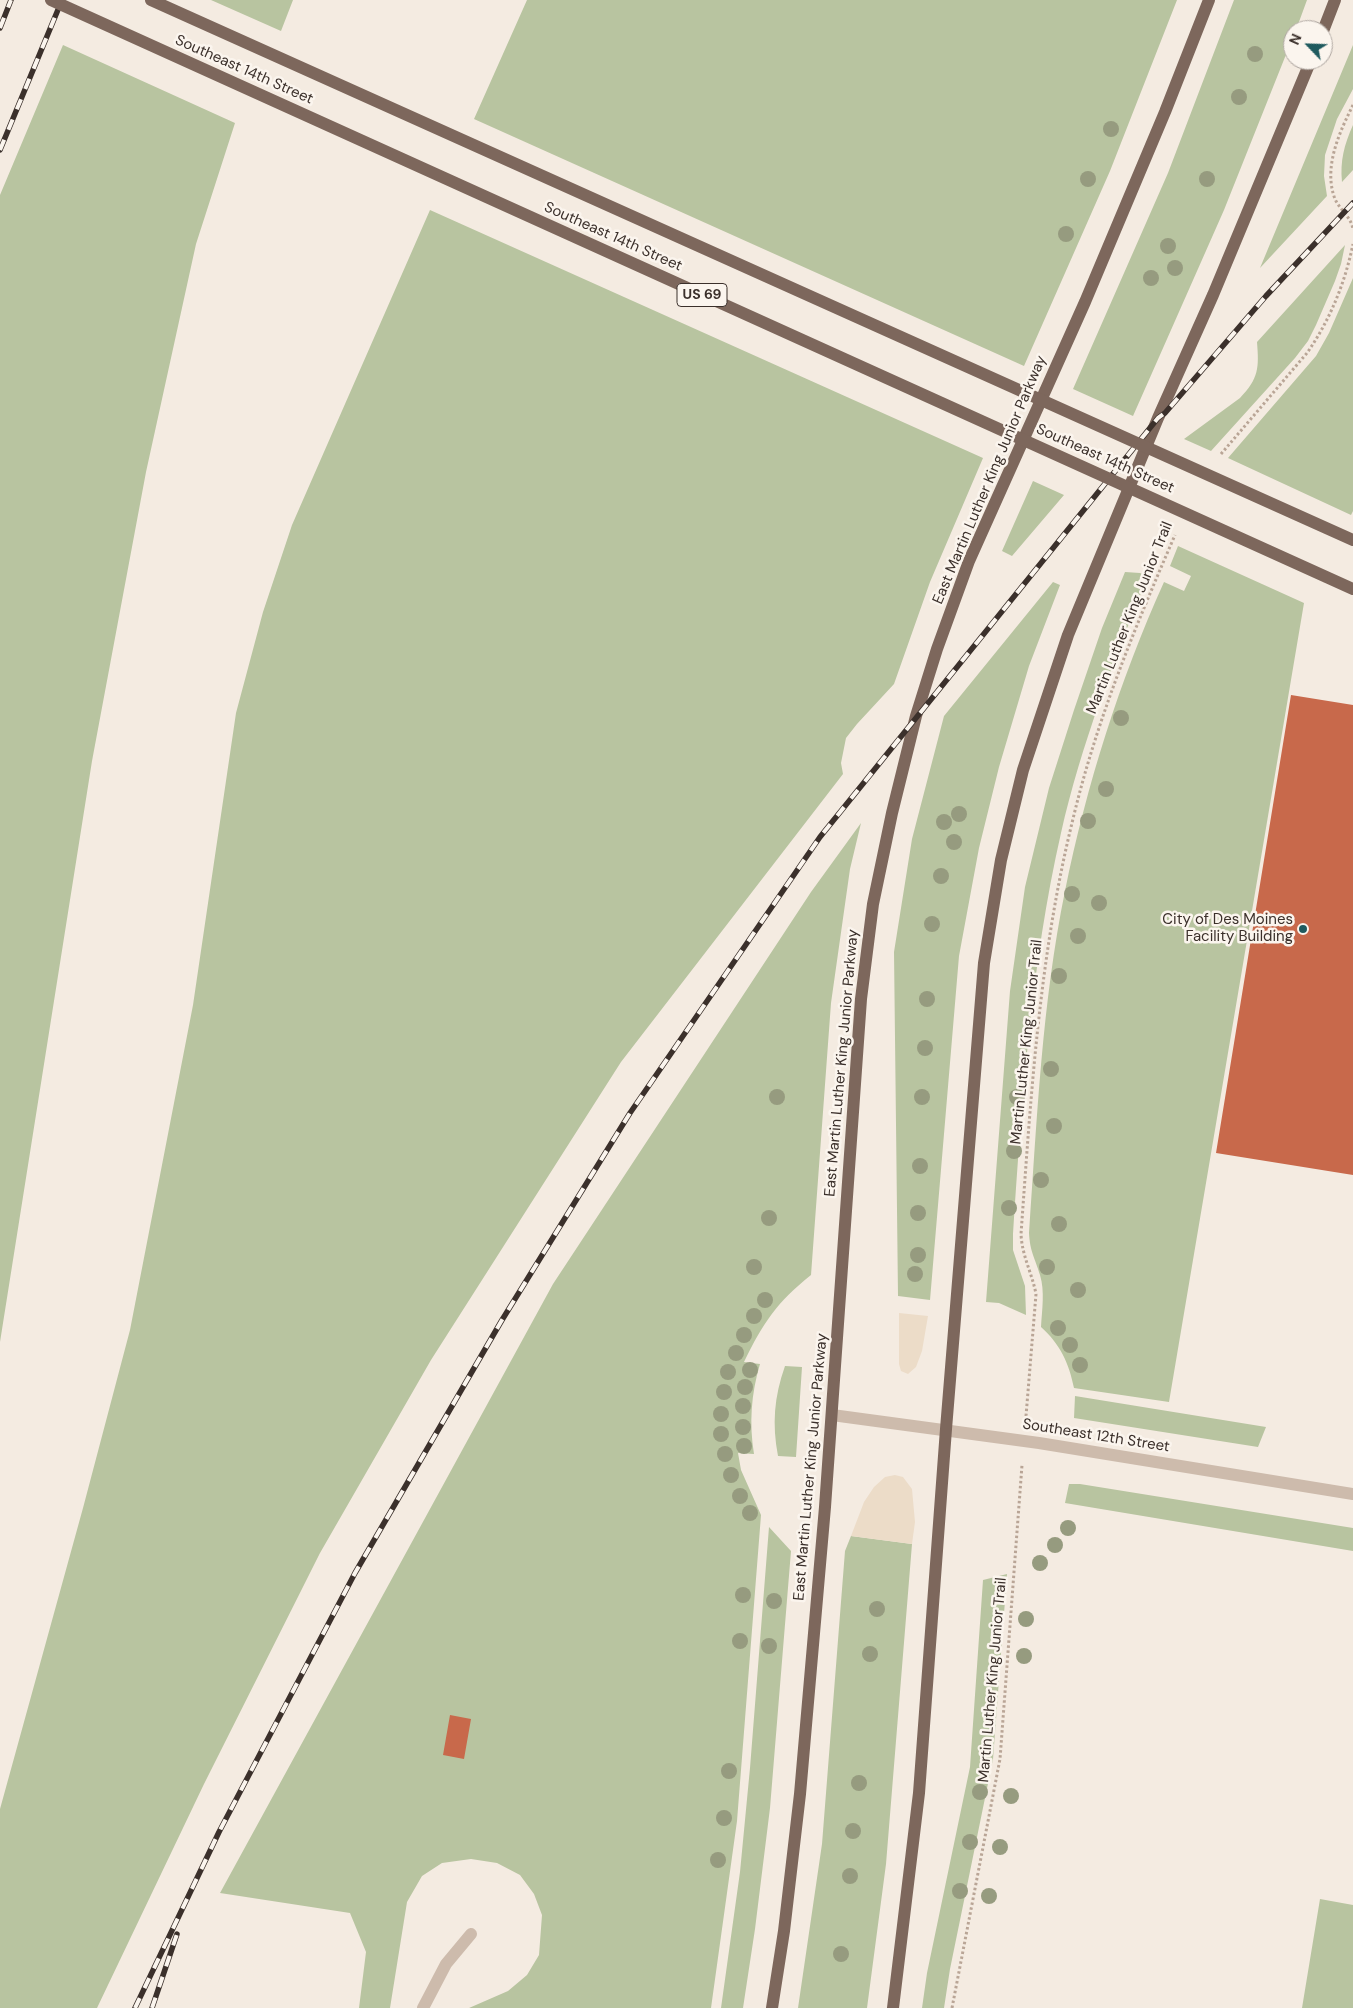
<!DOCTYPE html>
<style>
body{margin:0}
#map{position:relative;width:1353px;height:2008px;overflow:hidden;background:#f4ebe1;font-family:"DM Sans",sans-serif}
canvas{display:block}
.north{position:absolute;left:1283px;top:20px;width:50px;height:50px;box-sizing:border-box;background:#fbf5ee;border:1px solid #aea6a0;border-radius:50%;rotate:294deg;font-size:14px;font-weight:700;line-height:20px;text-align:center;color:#3b302b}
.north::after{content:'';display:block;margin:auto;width:18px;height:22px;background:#1f5a5e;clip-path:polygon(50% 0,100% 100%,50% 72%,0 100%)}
</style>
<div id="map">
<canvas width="1353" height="2008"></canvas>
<div class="north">N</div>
</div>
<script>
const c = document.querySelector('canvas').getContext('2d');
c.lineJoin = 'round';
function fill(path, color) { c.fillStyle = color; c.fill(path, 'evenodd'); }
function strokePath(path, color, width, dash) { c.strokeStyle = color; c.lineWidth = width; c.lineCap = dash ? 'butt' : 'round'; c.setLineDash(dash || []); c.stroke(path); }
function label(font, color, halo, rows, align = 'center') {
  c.font = font + ' "DM Sans",sans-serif'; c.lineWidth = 5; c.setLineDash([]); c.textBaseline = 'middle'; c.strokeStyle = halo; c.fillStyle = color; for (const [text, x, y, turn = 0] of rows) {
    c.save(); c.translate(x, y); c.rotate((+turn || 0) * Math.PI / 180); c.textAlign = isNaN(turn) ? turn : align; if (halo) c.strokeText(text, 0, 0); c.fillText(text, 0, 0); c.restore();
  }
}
const green = new Path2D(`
 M 211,0 L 293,0 L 281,31 Z
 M 527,0 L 1177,0 L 1110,171 L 1024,366 L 474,119 Z
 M 1234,0 L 1307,0 L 1296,30 L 1293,30 L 1293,37 L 1224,210 L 1133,416 L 1073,389 L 1168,173 Z
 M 63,45 L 235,123 L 196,244 L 146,472 L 92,761 L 0,1342 L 0,195 Z
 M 1353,45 L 1353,89 L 1337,119 L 1325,155 L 1324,176 L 1327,196 L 1260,268 Z
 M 1353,125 L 1353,170 L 1342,182 C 1340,161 1344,145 1353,125 Z
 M 430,210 L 983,458 L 930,582 L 894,684 L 857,724 L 846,738 L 841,763 L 843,774 L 621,1062 L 431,1360 L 320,1553 L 204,1784 L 97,2008 L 0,2008 L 0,1809 L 83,1508 L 130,1330 L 193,1005 L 236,713 L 263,612 L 292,525 Z
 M 1345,245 L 1341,264 L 1335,281 L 1316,325 L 1308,341 L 1295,358 L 1211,451 L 1184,439 L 1240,398 C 1259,378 1259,368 1257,342 Z
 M 1353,278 L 1353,511 L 1351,515 L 1228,458 L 1316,356 L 1329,333 Z
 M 1033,481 L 1064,495 L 1012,556 L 1002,551 Z
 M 1178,546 L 1304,603 L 1169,1402 L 1074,1388 C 1069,1363 1060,1344 1041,1327 C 1042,1310 1045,1291 1040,1275 C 1035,1258 1030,1252 1029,1233 C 1037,1119 1042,1003 1065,891 C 1087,784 1119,682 1164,582 L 1184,591 L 1191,576 L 1170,566 Z
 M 1125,572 L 1140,573 L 1148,576 C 1114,660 1081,745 1061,833 C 1031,965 1022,1099 1013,1234 L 1013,1250 L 1025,1286 L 1026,1315 L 999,1303 L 986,1302 L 1010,991 L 1025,887 L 1049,788 L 1074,710 L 1102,628 Z
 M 1053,582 L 1060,585 L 1029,666 L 999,767 L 979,848 L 959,956 L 930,1300 L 898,1296 L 894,952 L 912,839 L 944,716 Z
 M 861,823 L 850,869 L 831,1003 L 811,1275 C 777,1302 763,1323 744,1362 L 760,1364 C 751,1394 749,1424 754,1454 L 738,1453 L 741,1470 L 761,1515 L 737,1821 L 711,2008 L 469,2008 L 508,1991 L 527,1975 L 539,1955 L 542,1915 L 534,1894 L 520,1875 L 497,1863 L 471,1859 L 442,1863 L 422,1876 L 407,1902 L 390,2008 L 359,2008 L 366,1952 L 350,1913 L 220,1893 L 553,1284 L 811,892 Z
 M 785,1366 L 802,1367 L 796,1457 L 778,1456 C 772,1424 774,1397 785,1366 Z
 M 1075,1396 L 1266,1427 L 1258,1447 L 1074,1418 Z
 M 1069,1484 L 1080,1484 L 1353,1528 L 1353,1551 L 1065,1503 Z
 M 769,1527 L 791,1551 L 770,1808 L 755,1929 L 743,2008 L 721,2008 L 740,1872 L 750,1768 Z
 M 851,1536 L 912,1544 L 886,1864 L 867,2008 L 798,2008 L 822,1844 L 845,1551 Z
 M 1007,1574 L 993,1759 L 950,1969 L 944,2008 L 922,2008 L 927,1973 L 970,1767 L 983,1580 Z
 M 1320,1899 L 1353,1905 L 1353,2008 L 1302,2008 Z`);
const plaza = new Path2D(`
 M 899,1313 L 928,1316 L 922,1351 L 916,1367 L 908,1374 L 901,1371 L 899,1364 Z
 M 895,1475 L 903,1477 L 912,1489 L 915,1522 L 912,1544 L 851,1536 L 864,1502 L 874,1487 L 885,1477 Z`);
const building = new Path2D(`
 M 1291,695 L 1353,705 L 1353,1175 L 1216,1153 Z
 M 450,1715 L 471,1719 L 464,1759 L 443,1755 Z`);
const path = new Path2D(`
 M 1353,105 C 1339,133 1323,168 1335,199 C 1340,210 1351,217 1353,229
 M 1221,454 L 1307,353 C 1330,320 1345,283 1353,244
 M 1026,1416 L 1036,1294 C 1032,1273 1022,1256 1021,1234 C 1031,1096 1039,958 1072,823 C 1096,721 1134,630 1175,535
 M 952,2008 L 1000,1759 L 1022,1465`);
const minor = new Path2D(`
 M 423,2008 L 446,1964 L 471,1934`);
const tertiary = new Path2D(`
 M 832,1415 L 1039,1443 L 1353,1494`);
const primary = new Path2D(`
 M 1323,31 L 1335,0
 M 772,2008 L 784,1931 L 800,1794 L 825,1507 L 861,999 L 873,904 L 892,813 L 916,716 L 937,649 L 969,561 L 1085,302 L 1165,112 L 1209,0
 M 893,2008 L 919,1793 L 946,1429 L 984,963 L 1001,860 L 1023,770 L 1068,635 L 1158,418 L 1213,295 L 1311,60`);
const rail = new Path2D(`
 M 0,28 L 11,0
 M 0,150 L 62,0
 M 135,2008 L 219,1832 L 355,1573 L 502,1320 L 630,1113 L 820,837 L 1158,418 L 1165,413 L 1266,296 L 1353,203
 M 152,2008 L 177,1934`);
const primaryBridge = new Path2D(`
 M 51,0 L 1353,589
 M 151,0 L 1353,540`);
const trees = [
 [1255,54],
 [1239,97],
 [1111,129],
 [1088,179],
 [1207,179],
 [1066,234],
 [1168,246],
 [1175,268],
 [1151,278],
 [1121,718],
 [1106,789],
 [959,814],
 [1088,821],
 [944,822],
 [954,842],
 [941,876],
 [1072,894],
 [1099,903],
 [932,924],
 [1078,936],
 [1059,976],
 [927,999],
 [925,1048],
 [1051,1069],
 [777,1097],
 [922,1097],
 [1017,1097],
 [1054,1126],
 [1014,1151],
 [920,1166],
 [1041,1180],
 [1009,1208],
 [918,1213],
 [769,1218],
 [1059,1224],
 [918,1255],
 [754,1267],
 [1047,1267],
 [915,1274],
 [1078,1290],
 [765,1300],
 [754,1316],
 [1058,1328],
 [744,1335],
 [1070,1345],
 [736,1353],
 [1080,1365],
 [750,1370],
 [728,1372],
 [745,1387],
 [724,1392],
 [743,1406],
 [721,1414],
 [743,1427],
 [721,1434],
 [744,1446],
 [725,1454],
 [731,1475],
 [740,1496],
 [750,1513],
 [1068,1528],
 [1055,1545],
 [1040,1563],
 [743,1595],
 [774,1601],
 [877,1609],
 [1026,1619],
 [740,1641],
 [769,1646],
 [870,1654],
 [1024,1656],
 [729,1771],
 [859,1783],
 [980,1792],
 [1011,1796],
 [724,1818],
 [853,1831],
 [970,1842],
 [1000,1847],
 [718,1860],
 [850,1876],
 [960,1891],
 [989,1896],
 [841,1954]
];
const markers = [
 [1303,929,5,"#1f5a5e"]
];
const shields = [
 [702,295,50]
];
const shieldNames = [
 ["US 69",702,295]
];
const streetNames = [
 ["Southeast 14th Street",244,70,24],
 ["Southeast 14th Street",613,237,24],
 ["Southeast 14th Street",1105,459,24],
 ["East Martin Luther King Junior Parkway",990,480,-67],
 ["Martin Luther King Junior Trail",1130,618,-68],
 ["Martin Luther King Junior Trail",1027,1042,-84],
 ["East Martin Luther King Junior Parkway",842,1063,-85],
 ["Southeast 12th Street",1096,1436,9],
 ["East Martin Luther King Junior Parkway",811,1467,-85],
 ["Martin Luther King Junior Trail",993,1680,-85]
];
const poiNames = [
 ["City of Des Moines",1293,920],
 ["Facility Building",1293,937]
];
fill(green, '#b8c4a0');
fill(plaza, '#ecdcc8');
fill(building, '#c8694b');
strokePath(path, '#b9a596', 3, [2.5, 2.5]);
strokePath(minor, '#cdbbac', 12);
strokePath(tertiary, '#cdbbac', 12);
strokePath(primary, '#7d675c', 12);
strokePath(rail, '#3b302b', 5.5);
strokePath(rail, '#fbf5ee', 4, [11]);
strokePath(primaryBridge, '#7d675c', 12);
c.fillStyle = '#969b7f';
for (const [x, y] of trees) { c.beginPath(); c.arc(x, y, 8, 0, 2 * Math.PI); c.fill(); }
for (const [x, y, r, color] of markers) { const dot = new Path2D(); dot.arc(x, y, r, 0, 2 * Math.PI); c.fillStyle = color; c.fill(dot); strokePath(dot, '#fbf5ee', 2); }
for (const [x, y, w] of shields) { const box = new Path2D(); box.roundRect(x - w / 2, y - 11.5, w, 23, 4); c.fillStyle = '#fbf5ee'; c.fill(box); strokePath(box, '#3b302b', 1); }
label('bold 14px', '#3b302b', null, shieldNames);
label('15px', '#3b302b', '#fbf5ee', streetNames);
label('15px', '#3b302b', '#fbf5ee', poiNames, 'right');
</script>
